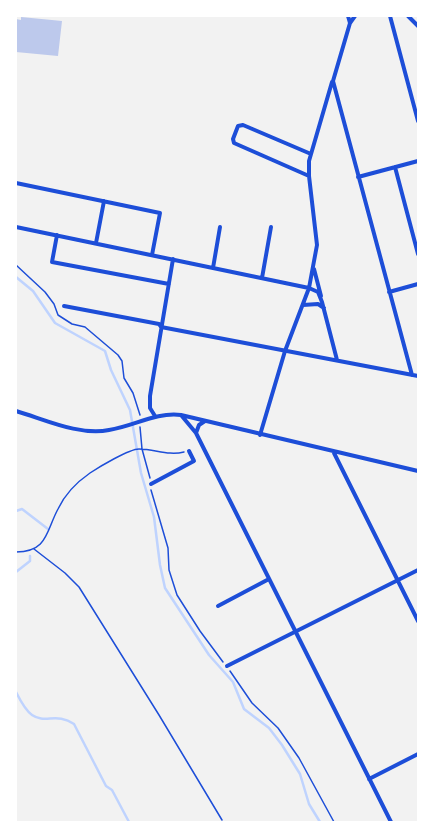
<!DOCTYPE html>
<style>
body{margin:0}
#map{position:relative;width:434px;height:838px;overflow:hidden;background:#f2f2f2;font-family:"DejaVu Sans",sans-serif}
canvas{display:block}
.frame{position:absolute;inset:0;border:17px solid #fff;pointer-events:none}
</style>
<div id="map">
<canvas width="434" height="838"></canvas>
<div class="frame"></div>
</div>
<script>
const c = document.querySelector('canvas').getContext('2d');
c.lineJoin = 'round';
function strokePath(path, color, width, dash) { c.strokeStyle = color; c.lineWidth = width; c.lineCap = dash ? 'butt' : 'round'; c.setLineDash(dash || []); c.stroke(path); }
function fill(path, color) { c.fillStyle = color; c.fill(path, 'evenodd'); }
const stream = new Path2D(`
 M 16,277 L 33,291 L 55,323 L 105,351 L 111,370 L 130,410 L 141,473 L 154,517 L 160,565 L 165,588 L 209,655 L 233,682 L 244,709 L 269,728 L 282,745 L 300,774 L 309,804 L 320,822
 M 16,511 L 22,509 L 48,529
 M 16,572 L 30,561 L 30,556
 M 16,692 C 20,700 25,710 32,715 C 45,724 57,712 74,724 L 106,786 L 112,790 L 129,822`);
const building = new Path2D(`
 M 21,17 L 62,21 L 58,56 L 16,52 L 16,19 L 21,20 Z`);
const path = new Path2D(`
 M 16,265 L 45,292 L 54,304 L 58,315 L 72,324 L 85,327 L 118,355 L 122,361 L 124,378 L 133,393 L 140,415
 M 140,427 L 142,449 L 150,478
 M 151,490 L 168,548 L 169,570 L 177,595 L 200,631 L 223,662
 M 34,549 L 65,573 L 79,587 L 159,715 L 222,820
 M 16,552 C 48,552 46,531 58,509 C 65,494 77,482 90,473 C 99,467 129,449 139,449 C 155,449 168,456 184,452
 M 230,671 L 252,703 L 278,728 L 299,758 L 334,822`);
const minor = new Path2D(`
 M 348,16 L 350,23
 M 355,16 L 350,23 L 333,81 L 412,375
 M 390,16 L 418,121
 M 408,16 L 418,26
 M 395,167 L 418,254
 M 309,176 L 234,143 L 233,139 L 238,126 L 243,125 L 311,154
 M 358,177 L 418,161
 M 16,183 L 160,213 L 152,255
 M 16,227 L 309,288 L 318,292 L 322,302 L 337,360
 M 57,235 L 52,262 L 169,284
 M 96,243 L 104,201
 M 213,268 L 220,227
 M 314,269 L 321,296
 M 262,278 L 271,227
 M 389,292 L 418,284
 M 303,305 L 318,304 L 324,308
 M 64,306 L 159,324 L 161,327 L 418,376
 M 16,411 C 44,419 79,436 109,430 C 135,426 155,412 181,415 L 418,471
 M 181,415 L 196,433 L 391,822
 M 155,416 L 150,408 L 150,396 L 173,259
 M 196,433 L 199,425 L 205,421
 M 260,435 L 285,351 L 309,288 L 317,245 L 309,176 L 309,161 L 332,82
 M 334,453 L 418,621
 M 151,484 L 194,461 L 189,451
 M 218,606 L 269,579
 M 227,666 L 418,570
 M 369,779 L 418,754`);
strokePath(stream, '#bfd3fe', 2.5);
fill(building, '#bdc9ec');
strokePath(path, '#1d4ed8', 1.5);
strokePath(minor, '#1d4ed8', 4);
</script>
